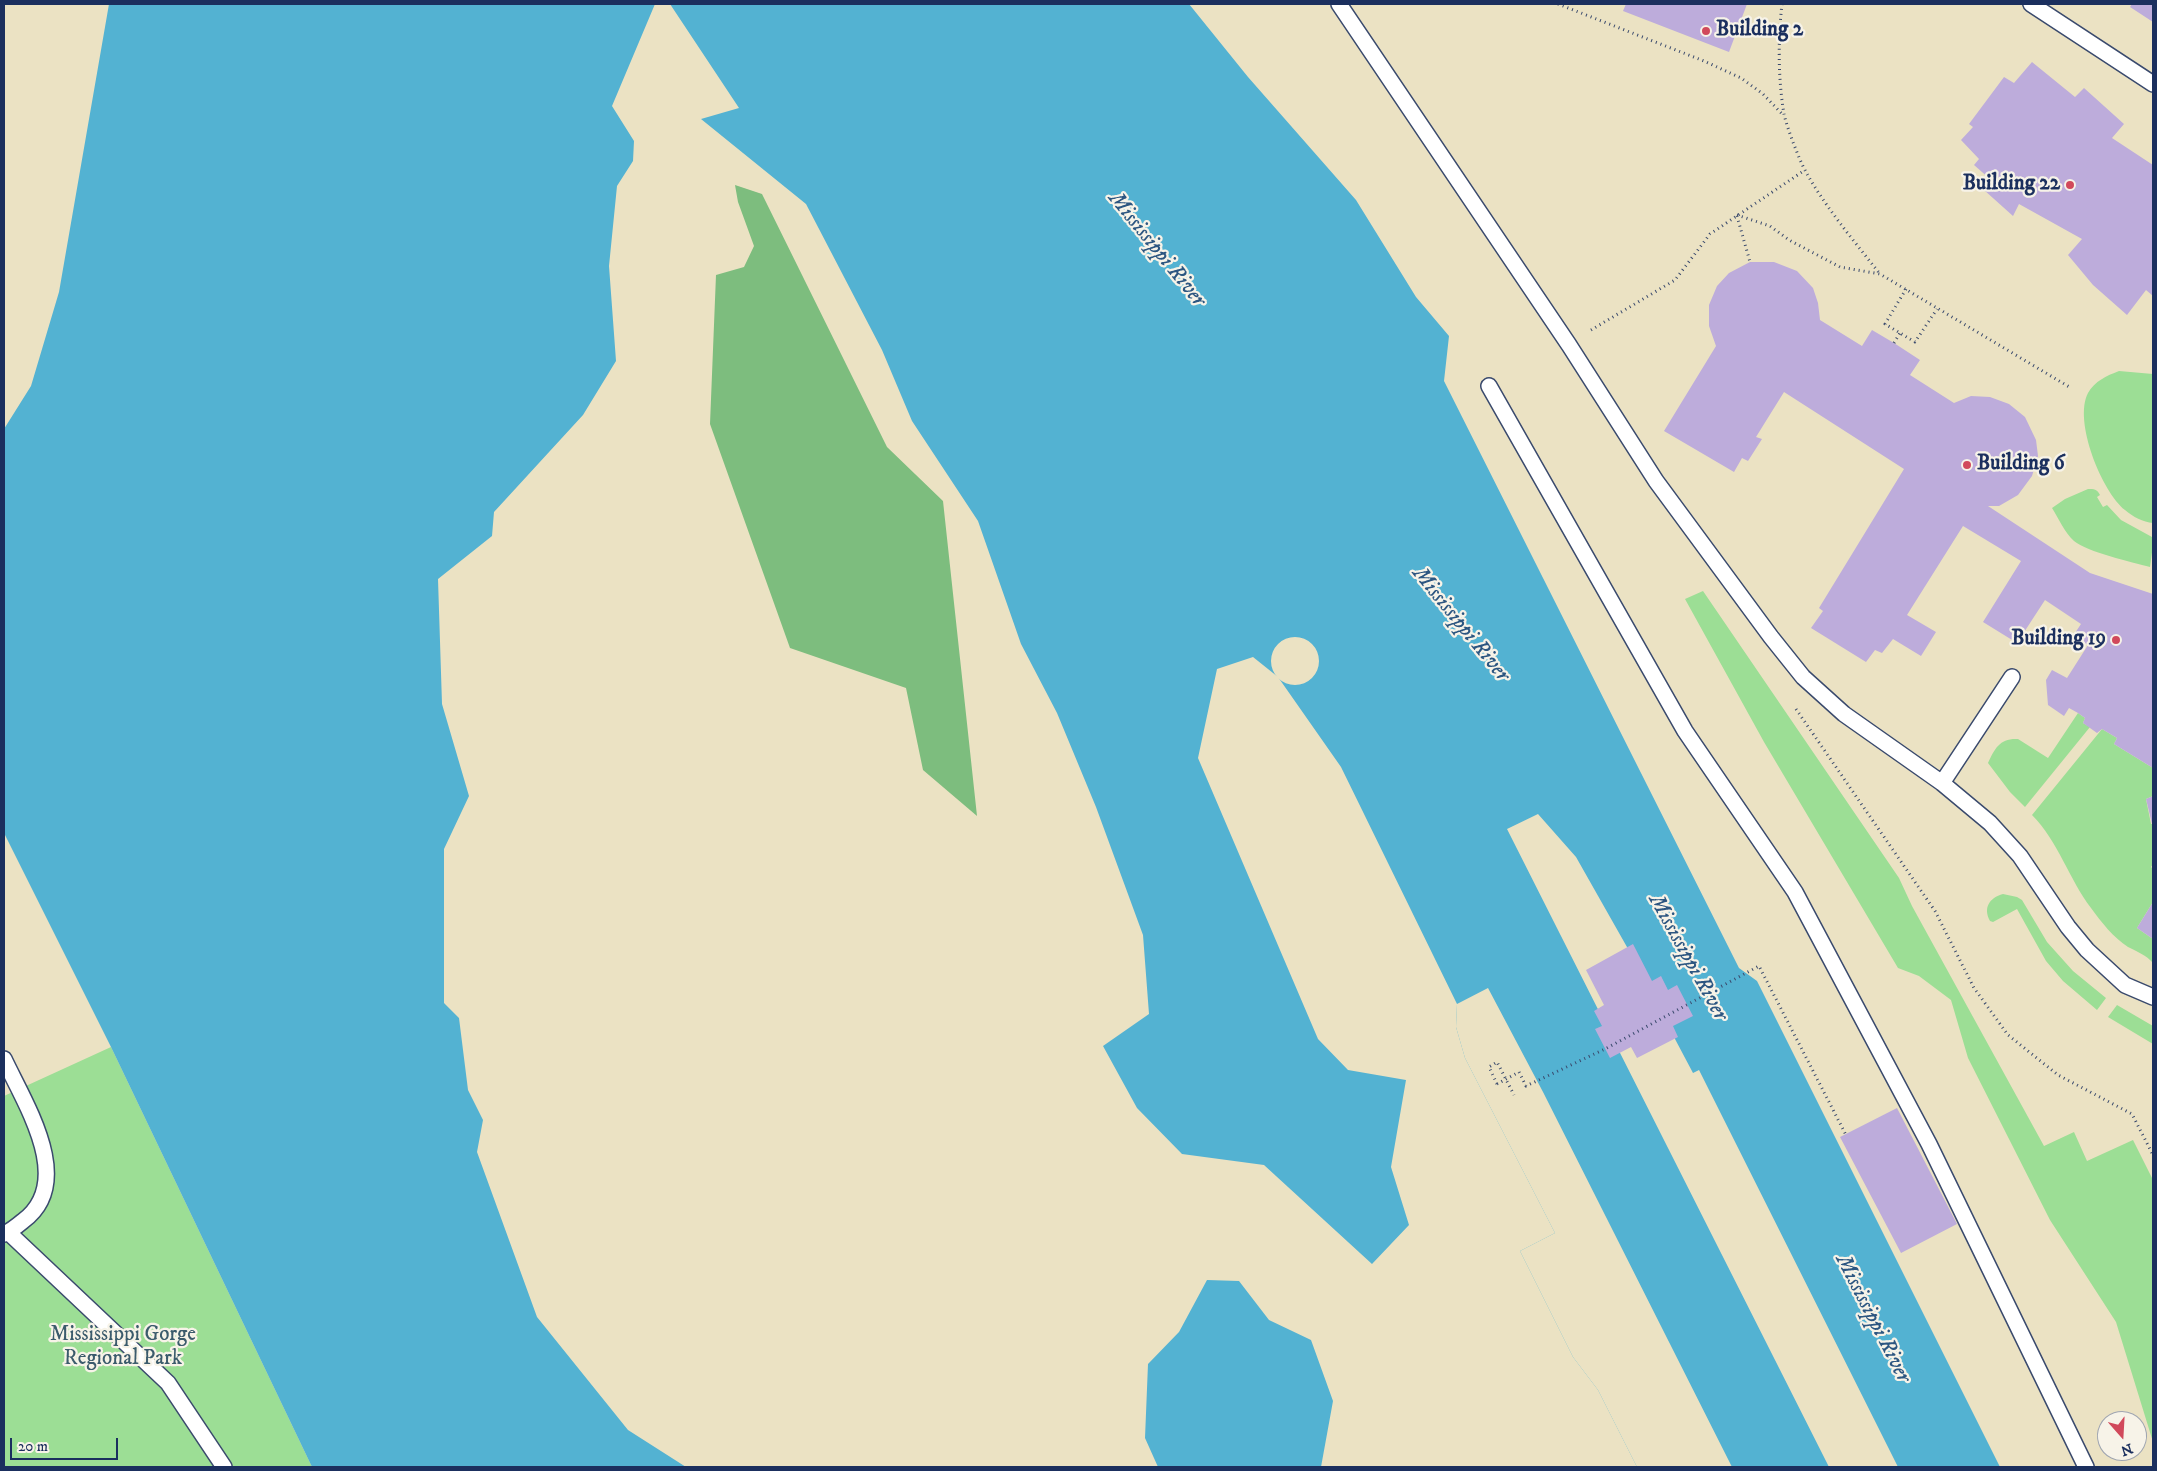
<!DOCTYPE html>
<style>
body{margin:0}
#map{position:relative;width:2157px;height:1471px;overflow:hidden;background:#ebe2c3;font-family:"IM FELL DW Pica",serif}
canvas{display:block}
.frame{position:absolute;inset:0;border:5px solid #1b2f5e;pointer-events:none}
.north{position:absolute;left:2097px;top:1411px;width:50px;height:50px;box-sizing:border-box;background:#f7f3e8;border:1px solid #9fa5b1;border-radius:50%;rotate:161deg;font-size:14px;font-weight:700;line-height:20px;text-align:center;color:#1b2f5e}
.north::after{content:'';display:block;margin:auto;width:18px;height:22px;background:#d1495b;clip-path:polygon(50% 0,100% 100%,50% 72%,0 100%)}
.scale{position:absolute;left:10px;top:1438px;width:108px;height:22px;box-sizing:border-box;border:2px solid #1b2f5e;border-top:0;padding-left:6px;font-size:15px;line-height:18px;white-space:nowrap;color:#1b2f5e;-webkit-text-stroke:4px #f7f3e8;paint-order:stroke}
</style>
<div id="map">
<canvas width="2157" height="1471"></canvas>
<div class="frame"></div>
<div class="north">N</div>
<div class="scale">20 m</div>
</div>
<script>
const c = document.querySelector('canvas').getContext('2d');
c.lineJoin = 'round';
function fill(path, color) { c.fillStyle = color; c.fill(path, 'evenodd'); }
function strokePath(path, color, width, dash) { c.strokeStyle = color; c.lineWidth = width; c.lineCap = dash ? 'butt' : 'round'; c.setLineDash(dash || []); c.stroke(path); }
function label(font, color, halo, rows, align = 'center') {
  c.font = font + ' "IM FELL DW Pica",serif'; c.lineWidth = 4.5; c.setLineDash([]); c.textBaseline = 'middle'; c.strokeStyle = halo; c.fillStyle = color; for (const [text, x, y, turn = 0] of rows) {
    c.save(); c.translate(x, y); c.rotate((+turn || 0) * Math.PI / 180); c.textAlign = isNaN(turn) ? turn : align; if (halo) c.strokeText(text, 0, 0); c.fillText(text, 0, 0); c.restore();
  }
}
const green = new Path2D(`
 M 2119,371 L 2153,374 L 2153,523 C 2143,522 2133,517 2125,510 C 2102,492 2073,421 2088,393 C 2095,381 2106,376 2119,371 Z
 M 2088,489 C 2094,489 2097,489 2100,495 L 2097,497 L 2103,507 L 2107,505 L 2121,520 L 2152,537 L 2153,545 L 2150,567 C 2132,562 2087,552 2074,541 C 2065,533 2059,519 2052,508 L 2065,499 Z
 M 1703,591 L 1899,878 L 1912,906 L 2044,1146 L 2074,1132 L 2087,1161 L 2133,1140 L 2153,1180 L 2153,1442 L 2116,1322 L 2050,1220 L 1968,1058 L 1951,1000 L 1919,976 L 1898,968 L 1764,742 L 1685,599 Z
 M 2078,713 L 2085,718 L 2083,723 L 2090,727 L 2025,807 L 2010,792 L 1988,763 C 1995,748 2000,738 2018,739 L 2048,758 Z
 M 2102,729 L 2117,738 L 2114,744 L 2153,768 L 2153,796 L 2146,799 L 2151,824 L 2153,824 L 2153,864 L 2151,867 L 2153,869 L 2153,902 L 2137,928 L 2153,939 L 2153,963 C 2146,955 2138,952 2128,947 C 2114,938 2101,922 2091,908 C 2069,879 2058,841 2032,815 Z
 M 2003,894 L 2017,897 L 2022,900 L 2047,942 L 2073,971 L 2106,998 L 2097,1010 L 2063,981 L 2046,961 L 2017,909 L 1993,922 L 1990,921 C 1983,908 1989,898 2003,894 Z
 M 2117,1005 L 2153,1026 L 2153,1044 L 2108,1017 Z
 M 111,1047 L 312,1467 L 4,1467 L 4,1096 Z`);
const forest = new Path2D(`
 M 735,185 L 762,194 L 887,447 L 943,501 L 977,816 L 923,770 L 906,688 L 790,648 L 710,424 L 716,275 L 744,267 L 754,246 L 738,202 Z`);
const water = new Path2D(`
 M 109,4 L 655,4 L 612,106 L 634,141 L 633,161 L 617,186 L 609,266 L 616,361 L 583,415 L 494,512 L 492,536 L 438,579 L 442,704 L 469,796 L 444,849 L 444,1003 L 459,1018 L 468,1090 L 483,1120 L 477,1152 L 537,1317 L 628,1430 L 686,1467 L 312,1467 L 111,1047 L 4,833 L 4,429 L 31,386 L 59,292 Z
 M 670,4 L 1189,4 L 1248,77 L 1356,200 L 1416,297 L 1449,336 L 1444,381 L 1739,968 L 1757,981 L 2000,1467 L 1637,1467 L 1598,1390 L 1573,1357 L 1520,1251 L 1555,1233 L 1465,1058 L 1456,1027 L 1457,1004 L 1341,767 L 1278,677 L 1253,657 L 1217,669 L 1198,758 L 1318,1039 L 1348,1070 L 1406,1080 L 1391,1167 L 1409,1225 L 1372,1264 L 1264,1165 L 1182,1154 L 1137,1108 L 1103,1046 L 1149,1014 L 1143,935 L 1096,807 L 1057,713 L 1021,644 L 978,521 L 912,421 L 882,350 L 806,204 L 701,119 L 739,108 Z
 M 1207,1280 L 1239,1281 L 1269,1320 L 1311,1340 L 1333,1401 L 1321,1467 L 1158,1467 L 1145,1438 L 1148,1364 L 1179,1332 Z`);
const pier = new Path2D(`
 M1271 661a24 24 0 1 1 48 0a24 24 0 1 1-48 0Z
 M 1538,814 L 1576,857 L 1674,1030 L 1675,1039 L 1693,1073 L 1699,1070 L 1898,1467 L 1829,1467 L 1507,829 Z
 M 1488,988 L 1543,1092 L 1732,1467 L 1637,1467 L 1598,1390 L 1573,1357 L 1520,1251 L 1555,1233 L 1465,1058 L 1456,1027 L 1457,1004 Z`);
const building = new Path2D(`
 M 1626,4 L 1747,4 L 1729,52 L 1623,11 Z
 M 2132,4 L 2153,4 L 2153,22 L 2130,7 Z
 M 2032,62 L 2075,97 L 2084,88 L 2124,124 L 2112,138 L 2153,165 L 2153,296 L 2146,290 L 2127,315 L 2093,285 L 2068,255 L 2082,239 L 2019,204 L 2013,216 L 1984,190 L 1990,179 L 1974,165 L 1979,159 L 1961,140 L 1973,127 L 1969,124 L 2004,77 L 2014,83 Z
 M 1750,262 L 1774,262 L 1797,271 L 1813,288 L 1818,303 L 1820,320 L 1862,346 L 1872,330 L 1894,343 L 1920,360 L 1910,375 L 1954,403 L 1971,396 L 1990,397 L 2009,404 L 2025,417 L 2036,440 L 2038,456 L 2032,476 L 2018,495 L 1999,506 L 1988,506 L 2090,573 L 2153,594 L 2153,768 L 2114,744 L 2117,738 L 2102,729 L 2097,733 L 2083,723 L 2085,718 L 2078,713 L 2069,708 L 2064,716 L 2048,705 L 2046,680 L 2052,670 L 2067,678 L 2088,645 L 2073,636 L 2081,624 L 2045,600 L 2017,643 L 1983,622 L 2021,561 L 1963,526 L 1907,615 L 1936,632 L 1921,656 L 1893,639 L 1882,653 L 1875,650 L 1866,662 L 1811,628 L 1823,611 L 1819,608 L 1904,469 L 1784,392 L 1756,437 L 1762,439 L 1748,461 L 1742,458 L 1734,472 L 1664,431 L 1716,346 L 1709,326 L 1709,305 L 1717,286 L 1729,273 Z
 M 2153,796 L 2153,824 L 2152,824 L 2146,799 Z
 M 2153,902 L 2153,939 L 2137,928 Z
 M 1633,944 L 1652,981 L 1661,976 L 1668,990 L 1677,985 L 1693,1016 L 1673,1026 L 1678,1037 L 1637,1058 L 1631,1047 L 1610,1058 L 1595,1029 L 1602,1026 L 1594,1011 L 1604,1005 L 1586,970 Z
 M 1897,1108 L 1957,1224 L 1901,1253 L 1840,1137 Z`);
const path = new Path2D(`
 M 1558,4 L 1704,61 L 1741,78 L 1763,94 L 1784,116
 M 1782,4 C 1778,39 1778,79 1784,114 C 1786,125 1800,162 1806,172 C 1826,208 1854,241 1880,274
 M 1737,215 L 1770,226 L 1789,240 L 1840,267 L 1880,274 L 2071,388
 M 1737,216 L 1750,262
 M 1906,289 L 1885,324 L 1915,342 L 1937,309
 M 1591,330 L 1675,280 L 1710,234 L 1805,170
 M 1894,343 L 1900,333
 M 1796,709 L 1935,911 L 1974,988 L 2008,1035 L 2058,1075 L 2132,1114 L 2153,1155
 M 1519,1072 L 1526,1086 L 1605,1049 L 1759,966 L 1846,1135
 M 1497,1084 L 1489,1067 L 1497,1062 L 1514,1095`);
const lane = new Path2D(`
 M 1339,4 L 1569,345 L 1656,481 L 1771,637 L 1803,677 L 1844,714 L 1942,783 L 1990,823 L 2020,856 L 2068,927 L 2087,950 L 2125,985 L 2153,997
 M 2031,4 L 2153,84
 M 1489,386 L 1685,731 L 1795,892 L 1929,1144 L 2086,1467
 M 1942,783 L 2012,677
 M 4,1059 C 25,1104 76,1182 23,1221 C 17,1226 11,1231 4,1234
 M 8,1232 L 168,1383 L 224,1467`);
const pathBridge = new Path2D(`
 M 1497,1084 L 1519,1072`);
const markers = [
 [1706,31,5,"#d1495b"],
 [2070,185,5,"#d1495b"],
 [1967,465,5,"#d1495b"],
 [2116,640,5,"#d1495b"]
];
const poiNames = [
 ["Building 2",1716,31],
 ["Building 22",2060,185,"right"],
 ["Building 6",1977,465],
 ["Building 19",2106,640,"right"]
];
const parkNames = [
 ["Mississippi Gorge",123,1336],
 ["Regional Park",123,1360]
];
const waterNames = [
 ["Mississippi River",1156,250,51],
 ["Mississippi River",1460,625,51],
 ["Mississippi River",1687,958,61],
 ["Mississippi River",1872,1319,63]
];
fill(green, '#9cde95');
fill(forest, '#7dbd7e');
fill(water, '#53b2d2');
fill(pier, '#ebe2c3');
fill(building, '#bdacdb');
strokePath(lane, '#3a4a6d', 18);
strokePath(path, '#3a4a6d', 3, [1, 4]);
strokePath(lane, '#fff', 15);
strokePath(pathBridge, '#3a4a6d', 3, [1, 4]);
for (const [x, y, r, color] of markers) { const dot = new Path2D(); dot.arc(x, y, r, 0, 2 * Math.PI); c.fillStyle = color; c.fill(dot); strokePath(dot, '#f7f3e8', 2); }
label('bold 21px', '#1b2f5e', '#f7f3e8', poiNames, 'left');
label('21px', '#3b5b6c', '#f7f3e8', parkNames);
label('italic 22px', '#2c5681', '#f7f3e8', waterNames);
</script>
